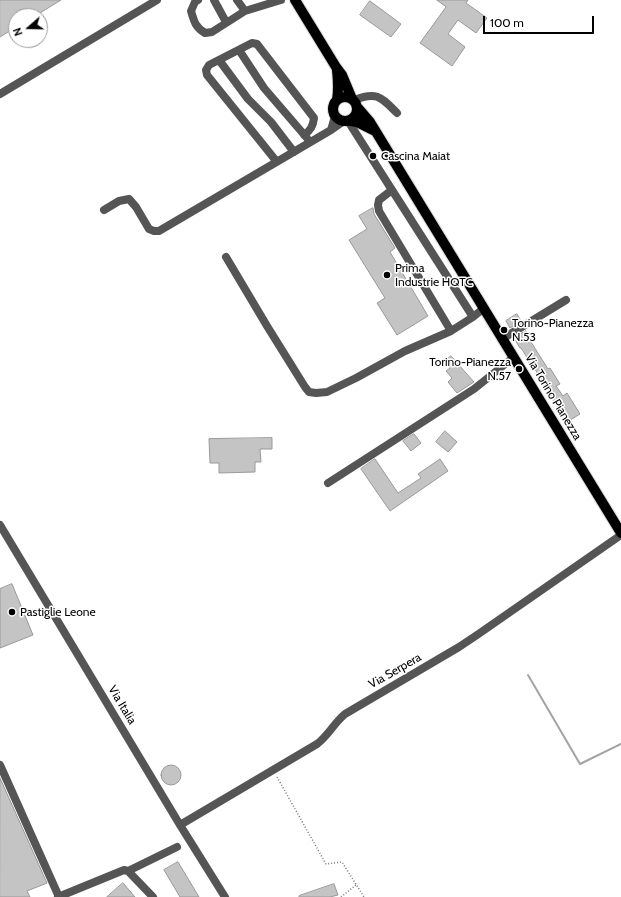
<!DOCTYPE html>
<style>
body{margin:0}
#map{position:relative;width:621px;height:897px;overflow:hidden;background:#fff;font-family:Cabin,sans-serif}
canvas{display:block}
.north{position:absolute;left:8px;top:8px;width:40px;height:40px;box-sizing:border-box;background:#fff;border:1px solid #999;border-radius:50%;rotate:250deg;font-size:11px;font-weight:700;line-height:16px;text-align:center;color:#000}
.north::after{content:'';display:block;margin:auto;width:14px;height:18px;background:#000;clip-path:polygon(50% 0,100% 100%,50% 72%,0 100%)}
.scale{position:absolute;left:483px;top:16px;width:111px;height:18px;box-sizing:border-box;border:2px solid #000;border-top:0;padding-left:5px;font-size:12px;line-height:14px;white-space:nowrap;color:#000;-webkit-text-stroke:3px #fff;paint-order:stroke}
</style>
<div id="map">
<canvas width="621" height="897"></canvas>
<div class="north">N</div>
<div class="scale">100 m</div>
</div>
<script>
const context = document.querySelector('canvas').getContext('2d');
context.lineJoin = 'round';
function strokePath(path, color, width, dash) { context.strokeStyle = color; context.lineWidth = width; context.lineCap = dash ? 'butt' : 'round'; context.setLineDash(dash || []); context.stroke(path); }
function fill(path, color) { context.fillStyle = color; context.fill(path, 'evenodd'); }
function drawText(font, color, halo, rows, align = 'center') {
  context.font = font + ' Cabin,sans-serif'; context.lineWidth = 3; context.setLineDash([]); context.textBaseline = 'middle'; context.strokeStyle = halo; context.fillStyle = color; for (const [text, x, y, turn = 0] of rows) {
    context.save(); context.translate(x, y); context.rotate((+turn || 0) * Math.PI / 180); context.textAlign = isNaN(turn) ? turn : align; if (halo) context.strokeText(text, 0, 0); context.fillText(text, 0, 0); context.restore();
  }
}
const stream = new Path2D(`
 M528 675 580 764 621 744`);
const building = new Path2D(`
 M0 0H61L35 16H16V27L0 37Z
 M437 0H468L466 3 487 18 476 33 458 20 448 34 465 47 452 66 420 43 446 7Z
 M370 1 401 24 391 37 360 15Z
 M373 208 374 214 395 248 390 252 428 316 397 335 377 303 385 298 349 240 367 229 359 216Z
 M517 314 521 321 510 328 506 321Z
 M526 331 532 341 531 342 548 369 550 368 560 384 556 386 563 396 567 393 580 414 567 422 551 397H552L533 366 532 367 527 360 528 359 521 348H520L514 338Z
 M451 356 474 382 457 393 448 382 452 378 446 371 450 368 445 361Z
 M445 431 457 442 448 452 436 442Z
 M414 434 421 443 411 451 403 441Z
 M272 438V449H260L261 462H255V472L219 473V463H210L209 439Z
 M375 459 398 493 421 478 418 474 440 459 448 471 390 511 361 469Z
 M12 584 33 635 0 648V589Z
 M161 775a10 10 0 1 1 20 0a10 10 0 1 1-20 0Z
 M0 778 47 883 27 891 30 897H0Z
 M178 862 199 897H180L164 870Z
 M123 883 135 897H107Z
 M334 884 338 895 330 897H299V896Z`);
const path = new Path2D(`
 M277 777 326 864 342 862 364 897
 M341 897 356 885`);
const minor = new Path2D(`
 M198 0 195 2 191 11C194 21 195 27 205 33L212 32 245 11 281 0
 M214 0 226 22
 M237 0 245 11
 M239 50 264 88 307 138
 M219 60 248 99 271 122 294 152
 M0 94 157 0
 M354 100C377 91 381 97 397 113
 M348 121 473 317 484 308
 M331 130 335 116
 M277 162 207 75 206 70 209 65 252 43 257 44 314 118C313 126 311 130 304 135
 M392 190 379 200 378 205 379 211 451 331
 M104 210 119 201 129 199 136 207 149 229 154 231H159L331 130 344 121
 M226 257 267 326 305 387 309 392 316 393 327 392 356 378 405 351 451 331 473 317
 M502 339 566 300
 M328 483 474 389 514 357
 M0 525 180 825 225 897
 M0 765 59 897
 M180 825 317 744C328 736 334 723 345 714L459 647 477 635 621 535
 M128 871 177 847
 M58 897 124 870 128 871 153 897`);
const major = new Path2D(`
 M295 0 336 67 342 75 352 99
 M337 70C338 82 339 88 337 100
 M333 109a12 12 0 1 1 24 0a12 12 0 1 1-24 0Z
 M358 108 370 122 621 533
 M350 121 357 122 375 131`);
const markers = [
 [373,156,4,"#000"],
 [387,275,4,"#000"],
 [504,330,4,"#000"],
 [519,369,4,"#000"],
 [12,612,4,"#000"]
];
const poiNames = [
 ["Cascina Maiat",381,156],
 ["Prima",395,268],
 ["Industrie HQTC",395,282],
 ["Torino-Pianezza",512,323],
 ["N.53",512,337],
 ["Torino-Pianezza",511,362,"right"],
 ["N.57",511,376,"right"],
 ["Pastiglie Leone",20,612]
];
const streetNames = [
 ["Via Torino Pianezza",553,397,59],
 ["Via Serpera",395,671,-30],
 ["Via Italia",122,705,59]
];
strokePath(stream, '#a3a3a3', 2);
fill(building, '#c4c4c4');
strokePath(building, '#999', 1);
strokePath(major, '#dbdbdb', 12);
strokePath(path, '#777', 1.5, [1, 2]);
strokePath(minor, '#555', 8);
strokePath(major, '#000', 10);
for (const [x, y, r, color] of markers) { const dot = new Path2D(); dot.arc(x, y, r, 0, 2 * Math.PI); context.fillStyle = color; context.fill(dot); strokePath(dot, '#fff', 1.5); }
drawText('12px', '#000', '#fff', poiNames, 'left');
drawText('12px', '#000', '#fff', streetNames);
</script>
